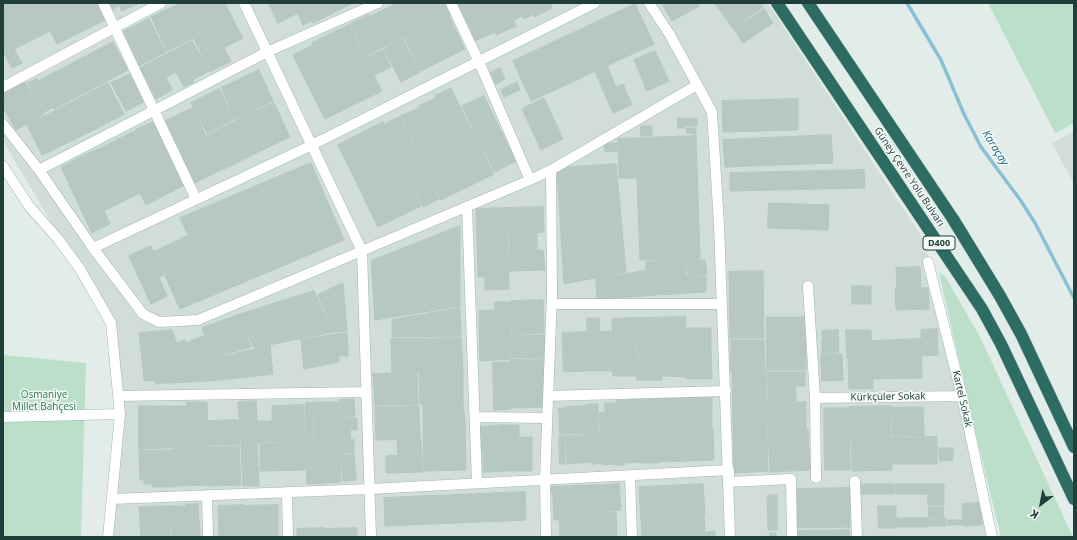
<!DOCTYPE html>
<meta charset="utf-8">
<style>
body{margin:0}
#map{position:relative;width:1077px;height:540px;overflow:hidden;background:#e2ede9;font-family:"Open Sans",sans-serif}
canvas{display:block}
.frame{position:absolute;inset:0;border:4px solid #213f3a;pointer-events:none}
.north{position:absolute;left:1021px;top:484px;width:40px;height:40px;-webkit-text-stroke:3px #f3f9f7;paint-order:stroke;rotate:212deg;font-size:11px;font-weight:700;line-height:16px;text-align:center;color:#213f3a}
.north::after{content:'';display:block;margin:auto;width:14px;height:18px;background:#213f3a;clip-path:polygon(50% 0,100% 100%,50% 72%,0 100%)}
</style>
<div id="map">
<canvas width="1077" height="540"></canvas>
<div class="frame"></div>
<div class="north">K</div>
</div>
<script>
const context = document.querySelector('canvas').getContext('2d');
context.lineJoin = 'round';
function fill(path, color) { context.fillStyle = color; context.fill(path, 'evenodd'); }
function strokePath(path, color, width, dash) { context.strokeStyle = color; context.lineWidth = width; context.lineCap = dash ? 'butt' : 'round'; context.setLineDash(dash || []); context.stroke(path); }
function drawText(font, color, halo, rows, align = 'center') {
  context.font = font + ' "Open Sans",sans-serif'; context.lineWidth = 3; context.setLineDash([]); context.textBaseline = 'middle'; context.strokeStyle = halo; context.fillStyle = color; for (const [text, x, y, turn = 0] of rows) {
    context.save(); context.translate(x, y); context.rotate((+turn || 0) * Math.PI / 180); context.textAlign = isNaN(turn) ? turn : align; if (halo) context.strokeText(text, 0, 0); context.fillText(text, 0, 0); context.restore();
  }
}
const built = new Path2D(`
 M3 3H768L925 242 991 537H112L120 414 111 323 3 141Z
 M1074 131V184L1052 143Z`);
const green = new Path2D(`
 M988 3H1074V123L1055 133Z
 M939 273 945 276 980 337 1073 537H1001L974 426Z
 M3 355 86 363 81 537H3Z`);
const stream = new Path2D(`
 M907 3 941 60 964 114 981 147 1021 201 1035 223 1074 298`);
const building = new Path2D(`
 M3 3H54L3 29Z
 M55 3H97L105 20 57 44 40 11Z
 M108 3H117L119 6 111 10Z
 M119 3H139L122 11Z
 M181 3H225L233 19 167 51 151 17Z
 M269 3H353L313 23 312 21 303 25 298 13 278 23Z
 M398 3H419L430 24 386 46 371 16Z
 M420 3H446L451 15 431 24Z
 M456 3H477L461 11Z
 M481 3H550L552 8 534 17 533 14 524 19 522 16 514 20 516 26 496 35 495 32 475 41 461 12Z
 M662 3H698L699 6 672 21Z
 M715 3H760L763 7 733 28Z
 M635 4 654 44 531 101 513 61Z
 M764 9 773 23 743 43 734 29Z
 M40 11 50 31 14 49 22 63 12 68 3 51V30Z
 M369 15 385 46 366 56 350 24Z
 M449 16 465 49 421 71 404 37Z
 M149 19 166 52 138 66 121 33Z
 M233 20 243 38 225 47 216 29Z
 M349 25 365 57 308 85 293 55 313 45 312 43Z
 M214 28 231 61 210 72 194 39Z
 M403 39 420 72 401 82 384 49Z
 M192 41 209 71 192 80 194 82 184 87 176 72 166 77 172 90 156 99 140 68Z
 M113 42 128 70 54 109 39 81Z
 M383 50 391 67 374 75 382 91 325 119 308 85Z
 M655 51 669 81 647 91 634 60Z
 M607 66 616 87 623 84 632 105 613 113 595 72Z
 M500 68 505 79 496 84 490 73Z
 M259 70 273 101 235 119 221 88Z
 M130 74 144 102 126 111 111 83Z
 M37 79 52 108 43 113 28 83Z
 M25 82 44 114 16 130 3 107V94Z
 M517 82 520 90 504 97 501 90Z
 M108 83 124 114 99 127 82 97Z
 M451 88 471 129 456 137 435 96Z
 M219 89 234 119 207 133 191 103Z
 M484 96 495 119 473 129 462 106Z
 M82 97 98 128 42 155 27 125Z
 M436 98 455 137 438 145 419 106Z
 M544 98 563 139 541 150 522 109Z
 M798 99V130L723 132 722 101Z
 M274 103 290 137 252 155 236 120Z
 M193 108 206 136 179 149 165 121Z
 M420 108 437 146 419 154 401 116Z
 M400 117 439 199 423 207 385 124Z
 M678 118 697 119V126H684L685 128H678Z
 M495 119 507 143 485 153 474 130Z
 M235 121 252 155 224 169 207 135Z
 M153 122 169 153 152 162 136 130Z
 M383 122 421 206 378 227 338 145Z
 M641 126H652V136H641Z
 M687 128H696V134L687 133Z
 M472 129 494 174 441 200 419 155Z
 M136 131 151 162 131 171 116 140Z
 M831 135 833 163 725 167 723 140Z
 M206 136 223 169 195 183 179 150Z
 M696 136 700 259 640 260 637 178H619L618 139Z
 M116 141 131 173 104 186 88 154Z
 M617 143V151L605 152 604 144Z
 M507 144 516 161 495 172 486 154Z
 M87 154 103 186 86 194 71 162Z
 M170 154 185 185 146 205 140 193 104 211 110 224 102 228 86 195Z
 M71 163 101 228 92 233 61 167Z
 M311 163 344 240 197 302 182 268 200 260 180 218Z
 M616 164 626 272 564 284 557 168Z
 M864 170 865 188 730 191V173Z
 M769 203 829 205 828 230 768 228Z
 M543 207 544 232 537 233V250H510L507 208Z
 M507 208 509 289 485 290V277H478L476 209Z
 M460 226V306L375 320 371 261Z
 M187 236 199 259 166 275 154 252Z
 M151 246 164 275 142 285 129 256Z
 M510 250H543L545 270 509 271Z
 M685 260 686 293 663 295 662 261Z
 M686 260H705L707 274 688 276Z
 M661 261 662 294 647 296 646 262Z
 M920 267 921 288 897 289 896 268Z
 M181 269 196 302 180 309 165 276Z
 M645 271 646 296 597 299 596 279Z
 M763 271 764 338H730L729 272Z
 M687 276H706V292L687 293Z
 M159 278 167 296 151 304 142 285Z
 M343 283 347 331 334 332 318 295Z
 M852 286H871V304H852Z
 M928 288 929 309 896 310 895 289Z
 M314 291 333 332 254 348 238 315Z
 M543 300 544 333 512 334 511 301Z
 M495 302H511L510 359 480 361 479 311 495 310Z
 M460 308 461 336 392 337V320Z
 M238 315 251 347 212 358 202 328Z
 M686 317 685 348 637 350 636 318Z
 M767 317H806V370H767Z
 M587 318H599L600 332 611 331 612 350H588Z
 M635 318 636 350H613L612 319Z
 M687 328H711V347H686Z
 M937 329 938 355 922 356 921 330Z
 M172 330 184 363 143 368 139 333Z
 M838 330 839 352 822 353V331Z
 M846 330H871L872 358H847Z
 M586 332 587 351 563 352 562 333Z
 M339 333H347L348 356H340Z
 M338 334 339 362 304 369 301 340Z
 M511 335H545L546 357 512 358Z
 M203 336 211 358 195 361 187 343Z
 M461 338 463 369 392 373 391 339Z
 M921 339 922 378 873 379 872 341Z
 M185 340 194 361 185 362 178 343Z
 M731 340H764L765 370 731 371Z
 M270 346 273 374 240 378 237 353Z
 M711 347 712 379H687L686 348Z
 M685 348 686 377 663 376 664 350Z
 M639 350H663L662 380H637Z
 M587 351H612V371H588Z
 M613 351H637V376H613Z
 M563 352H587V371L564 372Z
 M236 354 239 378 208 381 205 360Z
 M821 354H842L843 380 822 381Z
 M872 358 873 389H849L848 359Z
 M544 359 545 380 511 381 510 360Z
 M204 360 207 381 173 383 171 365Z
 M493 362H509L511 409 494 410Z
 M170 365 173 383H164L161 366Z
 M161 366 164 383 156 384 154 368Z
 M153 367 155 380 144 381 143 369Z
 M463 369V403L420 404 419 372Z
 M765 370 768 471 734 473 732 372Z
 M767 372H805V386H795L796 401 768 402Z
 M417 373 418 404 375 405 373 374Z
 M544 381 545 407 512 408 511 382Z
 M712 397V429L664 431 663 399Z
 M662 398 664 430 617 431 616 401Z
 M354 399 355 416 340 417 339 400Z
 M256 401 257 421H265V442L241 443 238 402Z
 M187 402H207L208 446 188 447Z
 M306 402 313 403V441L305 442Z
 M314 402H338L339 441H315Z
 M806 402V428L768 429 767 403Z
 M463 403 465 421 423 422V404Z
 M605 403H615L617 431 600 432 599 413 605 412Z
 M588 404H598V433L589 434Z
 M304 405V442H266V421H272V406Z
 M139 406H187V447L139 449Z
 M419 406 420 439 376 440 375 407Z
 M587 406 588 433 566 434 565 407Z
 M890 406V436L850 437 849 407Z
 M891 407H923L924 436H892Z
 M559 408H564L565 434H560Z
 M824 408H849L850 470H825Z
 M340 418H357V430H340Z
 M238 420 240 444 209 445 208 421Z
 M465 421 466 470 424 471 423 422Z
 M504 425V453H482L480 427Z
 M505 425H519V437H532V471H505Z
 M808 429 810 470 770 472 768 430Z
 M340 430H350L351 439H340Z
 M713 430 714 460 659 462 658 431Z
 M638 431 639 462 624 463 625 432Z
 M657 431 658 463H640L639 432Z
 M613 432 614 464 601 465 599 433Z
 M614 432H624V465H615Z
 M598 434 600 463 592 464 590 435Z
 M589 435 591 462 567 464 566 436Z
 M559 436H565V464H560Z
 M891 437 892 470 852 471 851 438Z
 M937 437V464H892V438Z
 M354 440V452L341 453 340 441Z
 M421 440 422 454 398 455 397 441Z
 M340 441 341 482 307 484 305 442Z
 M257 443 259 486H243L241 444Z
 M304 443 305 470 260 471V444Z
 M239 446 241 485 209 486 207 447Z
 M206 447 208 485 176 486 174 449Z
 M939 448H953V460L940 461Z
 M174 450 175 487H152V484H144V480H140L139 451Z
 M504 453 505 471 483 472V454Z
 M354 454 355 467 342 468 341 455Z
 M422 455 423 472 386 473V456Z
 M355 468 356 480 343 481 342 469Z
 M619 484 621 510 607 511V518L585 519 584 499 604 498 603 485Z
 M703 484 705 515 678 516 679 537H642L639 487Z
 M862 484H894V494H862Z
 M896 484H927V494H896Z
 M928 484H944V505H928Z
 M602 485 603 497 553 499 551 487Z
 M850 488V527L796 528V489Z
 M525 492 526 520 385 526 384 498Z
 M777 495V530H768L767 496Z
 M583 498 584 519 554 520 553 500Z
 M981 503 982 525 963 526 962 504Z
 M198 504 199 518 186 519V505Z
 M243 505 244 537H219L218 506Z
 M278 505V527H244V506Z
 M172 506H177L178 519H173Z
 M172 506V518L140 519 139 507Z
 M186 506V519H178L177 507Z
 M878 506H896V528H879Z
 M929 507H943L944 518H929Z
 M608 512H616L617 537H586V520L608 519Z
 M679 516H704L705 532 715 531V537H680Z
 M897 518H928V527H897Z
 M170 519V537H141L140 520Z
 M199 519 200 535 172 536 171 520Z
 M585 519 586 537H560L559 520Z
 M946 519V526H929V520Z
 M948 520H962V525H948Z
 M245 528H278V537H245Z
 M325 528V537H297V529Z
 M357 528V537H326V529Z
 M849 530 850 537H795V531Z
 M770 533H776V537H770Z
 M200 536V537H171Z`);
const street = new Path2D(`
 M103 3 196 199
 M244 3 362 251 371 537
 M451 3 479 62 530 180
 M649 3 670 35 712 112 719 224 730 537
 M3 87 161 3
 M3 124 39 170 93 248 143 314 159 322 198 320 530 180 551 170 697 85
 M3 166 29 206 58 239 80 269 111 323 120 414 108 537
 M39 170 267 52 378 3
 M467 207 477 483
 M93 248 312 145 595 3
 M928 262 962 396 992 537
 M808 286 815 398 816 478
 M552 304H722
 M118 396 367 392
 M548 396 726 391
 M815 398 962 396
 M3 417 120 414
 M475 417 547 418
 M630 476 632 537
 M855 481 857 537
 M287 492 288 537
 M207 495 208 537
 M112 499 370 489 729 470V482L791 479 792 537
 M546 537 545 479 552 293 551 170`);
const highway = new Path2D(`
 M777 3 982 309 1001 344 1074 499
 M808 3 953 219 1000 296 1021 334 1074 447`);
const shields = [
 [939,243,32]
];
const shieldNames = [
 ["D400",939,243]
];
const streetNames = [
 ["Güney Çevre Yolu Bulvarı",909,177,56],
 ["Kürkçüler Sokak",888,397,-1],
 ["Kartel Sokak",962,399,77]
];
const parkNames = [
 ["Osmaniye",44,395],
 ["Millet Bahçesi",44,407]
];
const waterNames = [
 ["Karaçay",995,148,58]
];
fill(built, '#d0ddd8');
fill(green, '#bbdfc8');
strokePath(stream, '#89c1d4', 3.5);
fill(building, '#b7c8c3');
strokePath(building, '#b4c7c1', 1);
strokePath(street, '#a4b5b1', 11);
strokePath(highway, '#c1c9c8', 13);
strokePath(street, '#fff', 10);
strokePath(highway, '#2c6c65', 12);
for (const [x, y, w] of shields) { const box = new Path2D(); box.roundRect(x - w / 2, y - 7, w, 14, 3); context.fillStyle = '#f3f9f7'; context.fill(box); strokePath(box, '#213f3a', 1); }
drawText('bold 9px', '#213f3a', null, shieldNames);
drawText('10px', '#213f3a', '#f3f9f7', streetNames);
drawText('10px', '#2a7750', '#f3f9f7', parkNames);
drawText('italic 11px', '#19627d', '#f3f9f7', waterNames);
</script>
